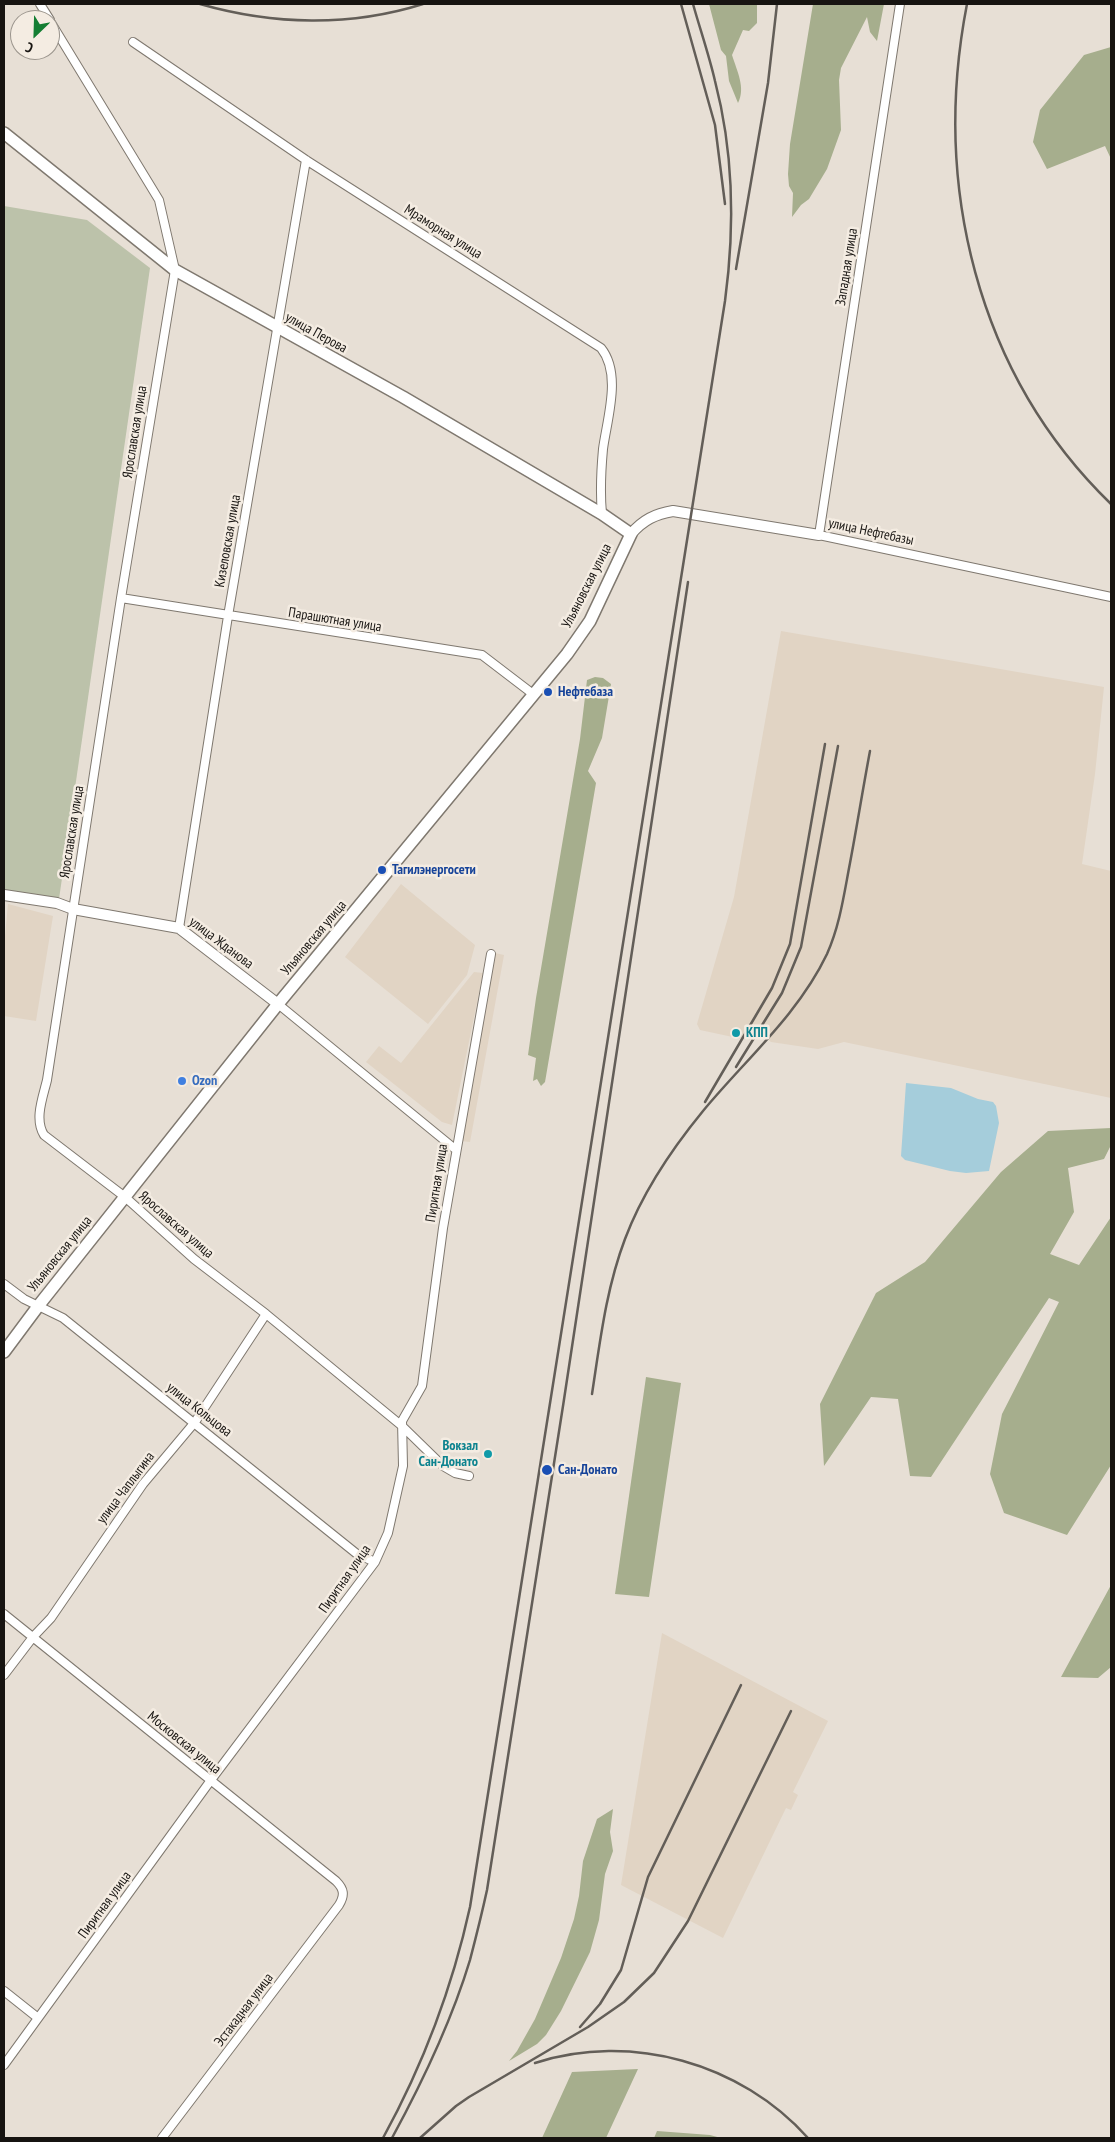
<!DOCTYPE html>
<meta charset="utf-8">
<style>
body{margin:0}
#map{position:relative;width:1115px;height:2142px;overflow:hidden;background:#e7dfd5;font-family:"PT Sans Narrow",sans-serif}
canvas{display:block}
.frame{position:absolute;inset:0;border:5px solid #171411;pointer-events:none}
.north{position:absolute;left:10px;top:10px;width:50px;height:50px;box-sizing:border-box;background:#f4ece2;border:1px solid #9c968e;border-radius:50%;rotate:204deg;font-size:14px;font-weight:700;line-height:20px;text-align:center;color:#171411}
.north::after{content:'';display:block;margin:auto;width:18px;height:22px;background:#147e33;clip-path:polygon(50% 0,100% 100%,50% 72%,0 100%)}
</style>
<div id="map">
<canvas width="1115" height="2142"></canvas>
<div class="frame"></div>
<div class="north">С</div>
</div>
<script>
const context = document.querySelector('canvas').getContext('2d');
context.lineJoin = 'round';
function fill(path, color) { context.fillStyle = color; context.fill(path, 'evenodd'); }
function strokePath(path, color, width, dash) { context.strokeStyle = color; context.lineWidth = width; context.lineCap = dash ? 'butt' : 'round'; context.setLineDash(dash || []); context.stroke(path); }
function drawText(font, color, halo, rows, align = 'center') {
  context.font = font + ' "PT Sans Narrow",sans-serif'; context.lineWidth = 5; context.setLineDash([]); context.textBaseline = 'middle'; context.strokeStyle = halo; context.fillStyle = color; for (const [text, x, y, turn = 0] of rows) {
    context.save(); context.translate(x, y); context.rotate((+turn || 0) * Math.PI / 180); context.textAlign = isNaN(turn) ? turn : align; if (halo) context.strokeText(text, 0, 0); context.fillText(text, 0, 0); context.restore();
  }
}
const built = new Path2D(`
 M781 631 1104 687 1095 774 1082 864 1111 871V1098L844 1042 818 1049 771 1042 764 1036 753 1040 742 1039 700 1030 697 1024 734 897Z
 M401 884 475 945 467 975 428 1024 345 957Z
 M8 904 53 916 36 1021 4 1016V947Z
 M495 953 504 955 470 1142 461 1141Z
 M474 972 483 973 452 1125 442 1122 366 1062 379 1046 401 1063Z
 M662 1633 828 1721 793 1792 798 1795 791 1810 786 1808 723 1938 621 1885Z`);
const green = new Path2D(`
 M4 206 87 220 150 268 59 899 4 890Z`);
const forest = new Path2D(`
 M709 4H757V23L749 31 743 30 732 55C737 71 746 88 738 103L729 81 726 56 721 50Z
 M813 4H884L877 41 870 32 867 17 841 68 839 80 841 130 827 169 809 199 801 205 792 217 793 193 789 186 788 174 790 144Z
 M1111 47V159L1105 146 1047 169 1033 142 1040 110 1084 55Z
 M595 677 603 678 611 684 602 738 588 771 596 783 545 1082 541 1086 537 1079 533 1081 536 1058 528 1055 536 998 580 739 587 680Z
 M1111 1128V1145L1104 1159 1068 1168 1074 1212 1050 1254 1079 1265 1111 1217V1465L1067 1535 1004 1513 990 1474 1002 1414 1059 1302 1049 1298 931 1477 910 1476 898 1399 871 1397 824 1466 820 1404 876 1293 925 1262 1001 1172 1048 1131Z
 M646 1377 681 1383 649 1597 615 1594Z
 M1111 1585V1667L1098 1678 1061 1677Z
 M613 1809 610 1832 613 1851 605 1874 599 1920 590 1952 561 2011 546 2035 537 2044 509 2061 517 2051 535 2019 561 1958 574 1919 579 1896 583 1861 597 1819Z
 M638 2069 606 2138H542L572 2072Z
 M657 2131 710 2135 721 2138H654Z`);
const water = new Path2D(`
 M906 1083 951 1088 978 1099 993 1102 996 1106 999 1123 989 1171 966 1173 950 1171 905 1160 901 1156Z`);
const minor = new Path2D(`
 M40 4 50 20
 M900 4 819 535 1111 597
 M50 21 159 200 175 270 121 598 47 1080C43 1097 34 1119 44 1135L125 1197 194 1259 266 1314 402 1426 443 1466 455 1473 469 1476
 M133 42 306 160 601 348C622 374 607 419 603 449 601 471 600 493 602 514
 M121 598 482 655 533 694
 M179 928 228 616 306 160
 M278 1004 455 1149
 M4 1284 24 1299 63 1318 357 1554 375 1562
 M4 1614 336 1881C344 1889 345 1895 339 1905L162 2138
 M4 1675 33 1637 51 1618 143 1484 195 1422 266 1314
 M4 1991 38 2018
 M4 2065 211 1780 375 1562 388 1533 403 1466 402 1421 422 1386 443 1228 491 954`);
const tertiary = new Path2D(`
 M631 534C643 520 655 514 673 511L819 535
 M4 895 57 903 73 909 179 928 278 1004`);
const secondary = new Path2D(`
 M4 133 175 270 403 397 602 514 631 534 590 621 567 654 278 1004 39 1305 4 1352`);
const rail = new Path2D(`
 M200 4C273 25 350 27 423 4
 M681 4 715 125 725 204
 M967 4C932 184 976 373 1111 504
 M736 269 768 83 777 4
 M736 1067 782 993 801 947 838 746
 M705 1102 772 988 790 944 825 744
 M592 1394C600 1342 606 1289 625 1239 643 1191 671 1150 703 1111 745 1060 798 1015 827 954 840 925 844 894 850 863 857 826 863 788 870 751
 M580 2027 600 2004 621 1970 648 1877 741 1685
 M535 2063C631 2032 741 2063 808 2138
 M383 2138C423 2065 452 1989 470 1907L725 301C735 227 734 154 715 81 709 55 700 29 693 4
 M392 2138C423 2081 451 2023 470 1960 476 1937 482 1913 487 1890L563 1406 688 582
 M420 2138 456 2106 469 2097 588 2027 624 2002 654 1973 688 1921 791 1711`);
const markers = [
 [548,692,5,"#1a4fb4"],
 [382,870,5,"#1a4fb4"],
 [736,1033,5,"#0f9aa8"],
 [182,1081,5,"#3f7fe0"],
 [488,1454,5,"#0f9aa8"],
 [547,1470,6,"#1a4fb4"]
];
const streetNames = [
 ["Мраморная улица",443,232,32],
 ["Западная улица",847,267,-81],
 ["улица Перова",316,333,29],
 ["Ярославская улица",135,432,-81],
 ["улица Нефтебазы",871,532,12],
 ["Кизеловская улица",228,541,-80],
 ["Ульяновская улица",587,586,-63],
 ["Парашютная улица",335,620,9],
 ["Ярославская улица",72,832,-81],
 ["Ульяновская улица",314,938,-50],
 ["улица Жданова",221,943,37],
 ["Пиритная улица",437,1183,-81],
 ["Ярославская улица",176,1225,41],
 ["Ульяновская улица",60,1254,-51],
 ["улица Кольцова",199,1410,38],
 ["улица Чаплыгина",126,1488,-53],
 ["Пиритная улица",345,1579,-55],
 ["Московская улица",184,1743,39],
 ["Пиритная улица",105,1905,-54],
 ["Эстакадная улица",244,2010,-53]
];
const transitNames = [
 ["Нефтебаза",558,692],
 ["Тагилэнергосети",392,870],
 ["Сан-Донато",558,1470]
];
const cultureNames = [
 ["КПП",746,1033],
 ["Вокзал",478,1446,"right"],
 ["Сан-Донато",478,1462,"right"]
];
const shopNames = [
 ["Ozon",192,1081]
];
fill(built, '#e1d4c4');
fill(green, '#bcc2aa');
fill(forest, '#a6ae8d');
fill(water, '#a5cddb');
strokePath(minor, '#7f786f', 10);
strokePath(tertiary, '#7f786f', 12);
strokePath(secondary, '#7f786f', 14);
strokePath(minor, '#fff', 8);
strokePath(tertiary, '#fff', 10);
strokePath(secondary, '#fff', 11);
strokePath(rail, '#635e58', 2.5);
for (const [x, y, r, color] of markers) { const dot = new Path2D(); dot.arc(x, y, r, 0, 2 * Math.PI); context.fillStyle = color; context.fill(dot); strokePath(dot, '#f4ece2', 2); }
drawText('14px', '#171411', '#f4ece2', streetNames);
drawText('bold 14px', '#164399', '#f4ece2', transitNames, 'left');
drawText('bold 14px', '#0d838f', '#f4ece2', cultureNames, 'left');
drawText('bold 14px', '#366cbe', '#f4ece2', shopNames, 'left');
</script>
